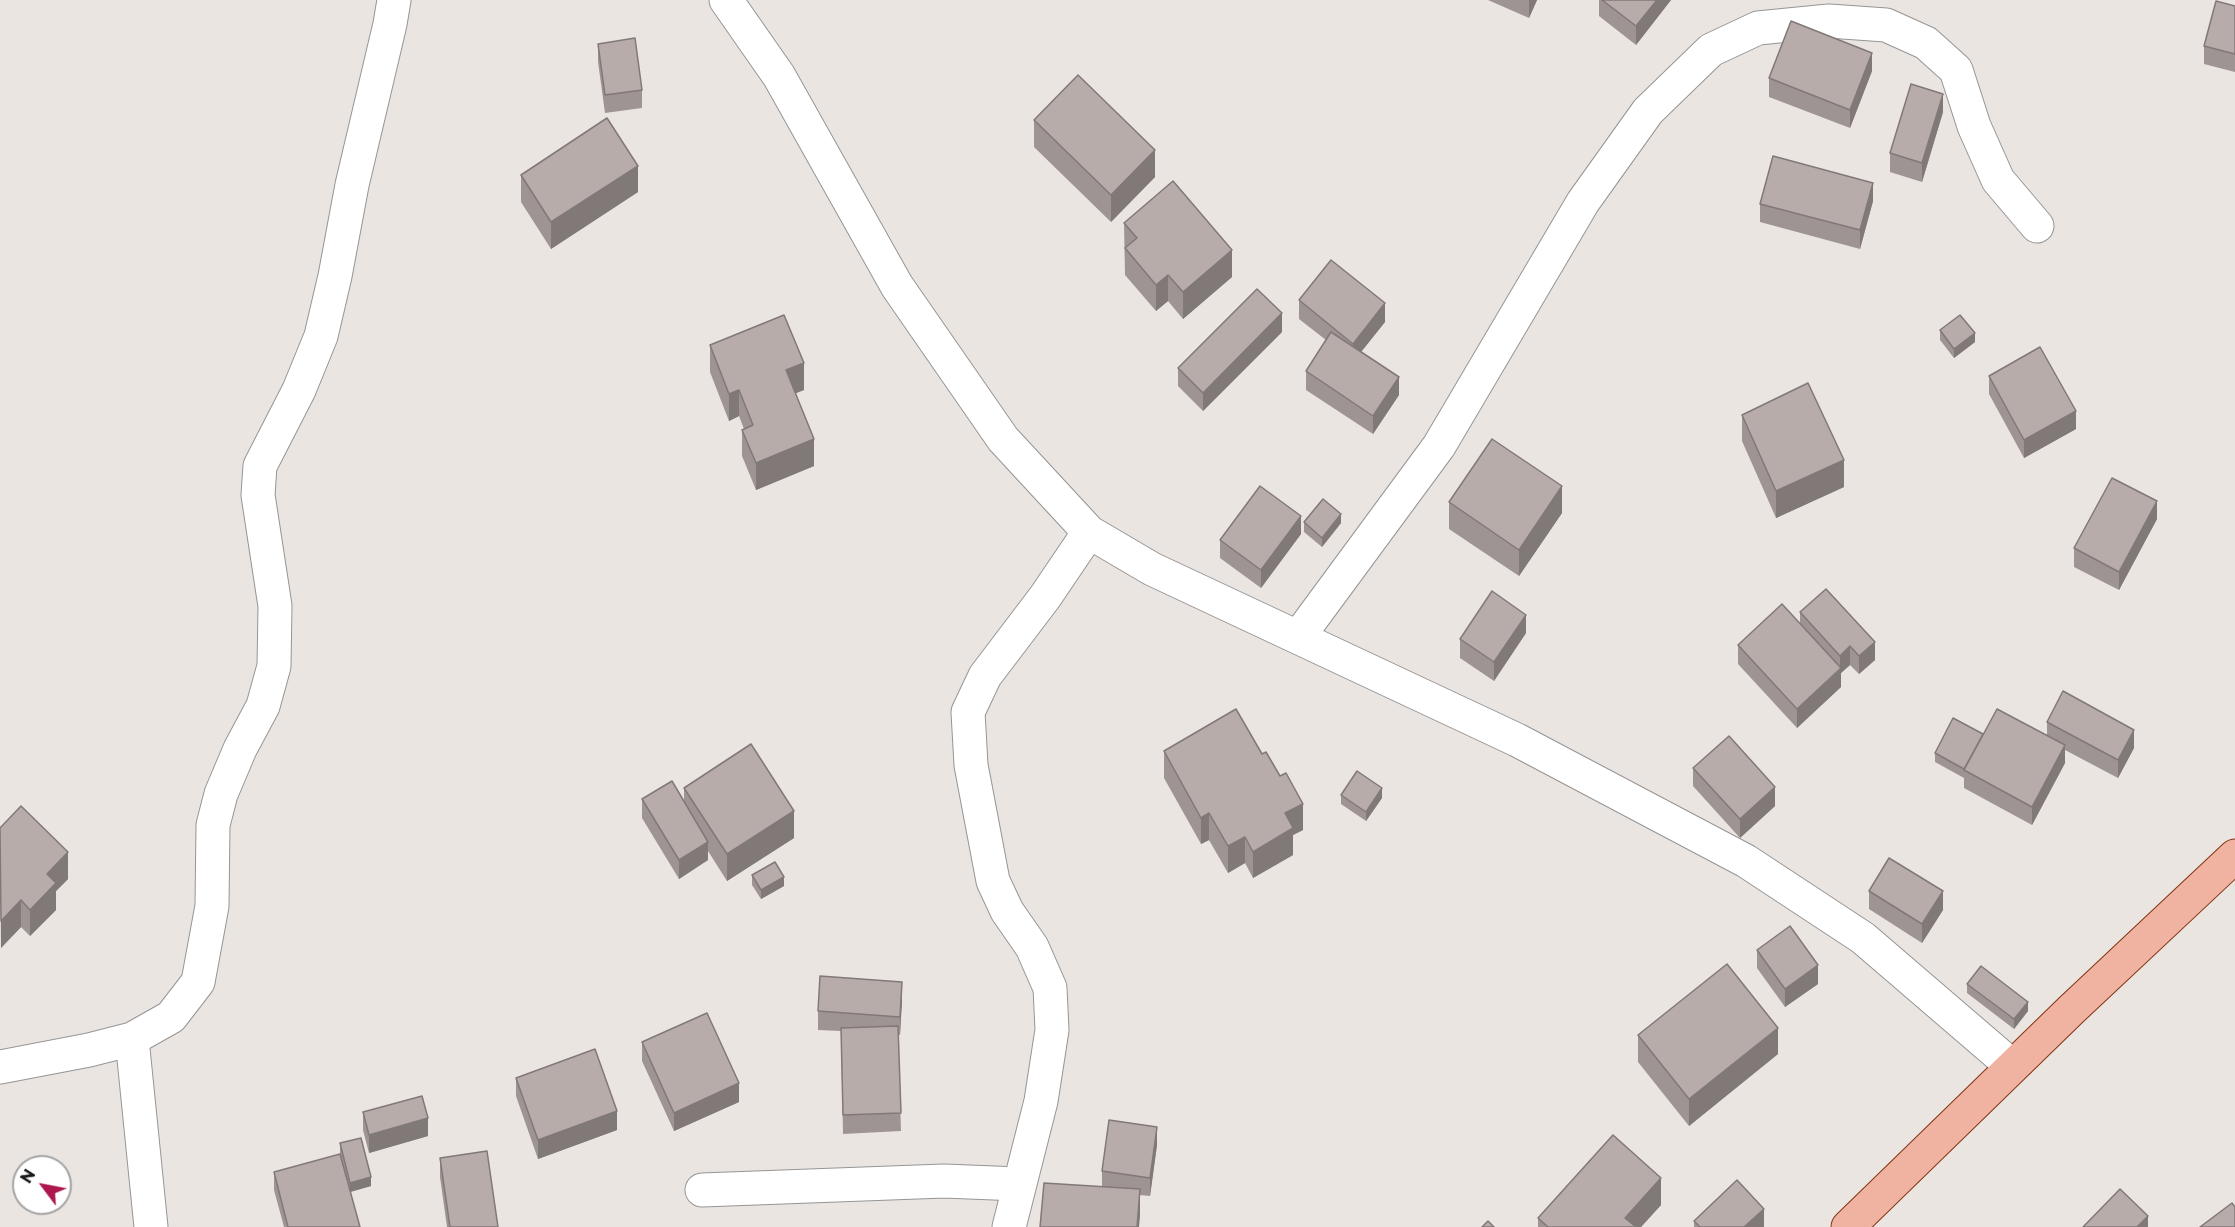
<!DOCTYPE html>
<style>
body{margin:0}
#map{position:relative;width:2235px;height:1227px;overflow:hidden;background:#ebe5e2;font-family:Montserrat,sans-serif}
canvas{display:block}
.north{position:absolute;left:12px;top:1155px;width:60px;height:60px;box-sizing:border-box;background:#fff;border:2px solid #a4a4a4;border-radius:50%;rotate:302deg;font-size:16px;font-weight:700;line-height:24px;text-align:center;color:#1b1b1b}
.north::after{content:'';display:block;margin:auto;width:21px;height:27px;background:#ae174d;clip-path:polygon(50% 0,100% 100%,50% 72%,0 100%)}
</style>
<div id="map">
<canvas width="2235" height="1227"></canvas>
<div class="north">N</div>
</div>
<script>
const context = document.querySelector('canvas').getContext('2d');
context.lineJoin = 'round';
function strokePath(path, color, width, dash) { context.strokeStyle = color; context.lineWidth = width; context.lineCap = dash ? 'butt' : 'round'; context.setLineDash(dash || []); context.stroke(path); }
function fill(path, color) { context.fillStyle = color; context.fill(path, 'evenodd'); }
const minor = new Path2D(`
 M726 0 779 76 897 286 1003 439 1089 532 1152 569 1517 740 1746 861 1863 938 2012 1066
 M1299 636 1439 446 1583 202 1648 111 1711 50 1758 28 1829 21 1886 25 1926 43 1956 70 1974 126 1998 180 2037 226
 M132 1039 151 1227
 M0 1067 89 1050 132 1039 171 1017 198 982 212 906 213 825 221 794 240 749 263 706 274 666 275 606 258 495 260 466 299 390 321 336 335 276 352 185 390 24 394 0
 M702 1190 944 1181 1019 1184
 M1009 1227 1041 1101 1052 1030 1050 988 1032 947 1007 911 993 881 971 765 968 712 985 676 1045 597 1089 532`);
const major = new Path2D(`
 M1848 1227 2071 1010 2235 856`);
const wall = new Path2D(`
 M1488 0H1537L1529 18Z
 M1599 0H1671L1636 45 1599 16Z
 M2235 6V72L2204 64V46Z
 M598 44 642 90V108L605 113 598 62Z
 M1872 71 1850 128 1769 97V78Z
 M1943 112 1922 182 1890 172V153Z
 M1034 120 1155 177 1111 222 1034 147Z
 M521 175 638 192 551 249 521 202Z
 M1873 201 1860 249 1760 222V204Z
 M1124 223 1232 277 1183 319 1168 301 1156 311 1125 275Z
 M1299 300 1385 322 1361 352 1399 395 1373 434 1306 390V371L1326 340 1299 319Z
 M1940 330 1975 342 1954 358 1940 340Z
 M1282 332 1203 411 1178 386V368Z
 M710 345 804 390 796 393 814 466 756 490 742 456V430L744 429 739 416 729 421 710 372Z
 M1989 376 2076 429 2024 458 1989 394Z
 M1742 415 1844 487 1776 518 1742 441Z
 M1449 502 1562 513 1519 576 1449 529Z
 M2157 519 2119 590 2074 567V548Z
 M1304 522 1341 523 1322 547 1304 532Z
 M1301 534 1261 588 1220 558V540Z
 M1800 612 1875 660 1859 674 1850 665 1841 673V687L1797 728 1738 664V645L1800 624Z
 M1526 633 1494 681 1460 658V639Z
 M2047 722 2134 748 2118 778 2065 750V763L2032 825 1964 788V778L1935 762V753L1983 734 2047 735Z
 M1164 751 1303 830 1293 835V855L1253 878 1245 863 1228 873 1209 840 1201 844 1164 778Z
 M1693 768 1775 806 1740 838 1693 786Z
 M684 788 794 838 727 881 708 851V860L679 879 642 818V799L684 802Z
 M1341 795 1382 798 1366 821 1341 804Z
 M0 828 68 879 56 891V910L30 936 21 927 1 948Z
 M752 875 784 886 761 899 752 885Z
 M1869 891 1943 910 1922 943 1869 909Z
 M1757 950 1818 984 1785 1007 1757 968Z
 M1967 984 2028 1011 2014 1029 1967 993Z
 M902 1000 900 1035H898L901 1131 843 1134 841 1031 818 1030V1011Z
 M1638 1035 1778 1054 1689 1126 1638 1062Z
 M642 1042 739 1102 674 1131 642 1061Z
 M516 1078 617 1130 538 1159 516 1096Z
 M363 1112 428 1136 369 1153 363 1130Z
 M340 1143 371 1186 350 1192 340 1153Z
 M1157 1145 1150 1196 1140 1195V1216L1102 1187V1171Z
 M440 1158 498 1227H447L440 1177Z
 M274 1172 360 1227H284L274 1190Z
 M1661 1205 1641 1227H1538V1218Z
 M1694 1221 1764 1227H1694Z`);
const shadedWall = new Path2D(`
 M1529 0H1537L1529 18Z
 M1657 0H1671L1636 45V26Z
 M1872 53V71L1850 128V110Z
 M1943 94V112L1922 182V163Z
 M1155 150V177L1111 222V195Z
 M638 166V192L551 249V222Z
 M1873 183V201L1860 249V230Z
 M1232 250V277L1183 319V292Z
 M1168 275V301L1156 311V285Z
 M1385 303V322L1353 362V344Z
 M1282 313V332L1203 411V393Z
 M1975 333V342L1954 358V349Z
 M804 363V390L786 397V370Z
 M1399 377V395L1373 434V416Z
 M739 390V416L729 421V394Z
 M2076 411V429L2024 458V440Z
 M814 439V466L756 490V463Z
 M1844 460V487L1776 518V491Z
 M1562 486V513L1519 576V550Z
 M2157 501V519L2119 590V572Z
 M1341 514V523L1322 547V538Z
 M1301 516V534L1261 588V570Z
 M1526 615V633L1494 681V662Z
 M1875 642V660L1859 674V656Z
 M1850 646V665L1841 673V687L1797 728V709L1840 670V656Z
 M2134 730V748L2118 778V760Z
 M2065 745V763L2032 825V807Z
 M1775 787V806L1740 838V819Z
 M1382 788V798L1366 821V812Z
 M1303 804V830L1293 835V855L1253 878V852L1285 813Z
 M794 811V838L727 881V854Z
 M1209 813V840L1201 844V818Z
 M1245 837V863L1228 873V846Z
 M708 842V860L679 879V860Z
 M68 852V879L56 891V910L30 936V910L47 874Z
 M784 877V886L761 899V890Z
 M1943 891V910L1922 943V924Z
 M21 900V927L1 948V921Z
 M1818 965V984L1785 1007V989Z
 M902 982V1000L900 1035V1017Z
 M2028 1002V1011L2014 1029V1019Z
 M1778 1028V1054L1689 1126V1099Z
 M739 1083V1102L674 1131V1113Z
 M617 1111V1130L538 1159V1140Z
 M428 1118V1136L369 1153V1135Z
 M1157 1127V1145L1150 1196V1178Z
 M371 1177V1186L350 1192V1183Z
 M1661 1178V1205L1641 1227H1625V1218Z
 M1140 1189V1216L1139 1227H1137Z
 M1764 1209V1227H1744Z
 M2148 1216V1227H2137Z`);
const building = new Path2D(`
 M1602 0H1657L1636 26Z
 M2216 1 2235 6V54L2204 46Z
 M1791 21 1872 53 1850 110 1769 78Z
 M635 38 642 90 605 95 598 44Z
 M1078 75 1155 150 1111 195 1034 120Z
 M1911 84 1943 94 1922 163 1890 153Z
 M607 118 638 166 551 222 521 175Z
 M1773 156 1873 183 1860 230 1760 204Z
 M1173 181 1232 250 1183 292 1168 275 1156 285 1125 248 1137 238 1124 223Z
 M1331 260 1385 303 1353 344 1299 300Z
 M1257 289 1282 313 1203 393 1178 368Z
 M784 315 804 363 786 370 814 439 756 463 742 430 753 425 739 390 729 394 710 345Z
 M1960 315 1975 333 1954 349 1940 330Z
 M1331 332 1399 377 1373 416 1306 371Z
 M2040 347 2076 411 2024 440 1989 376Z
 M1808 383 1844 460 1776 491 1742 415Z
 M1492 439 1562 486 1519 550 1449 502Z
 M2112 478 2157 501 2119 572 2074 548Z
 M1260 486 1301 516 1261 570 1220 540Z
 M1323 499 1341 514 1322 538 1304 522Z
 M1826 589 1875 642 1859 656 1850 646 1840 656 1800 612Z
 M1492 591 1526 615 1494 662 1460 639Z
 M1782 604 1841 668 1797 709 1738 645Z
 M2063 691 2134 730 2118 760 2047 722Z
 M1236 709 1262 754 1266 752 1280 776 1286 773 1303 804 1285 813 1293 828 1253 852 1245 837 1228 846 1209 813 1201 818 1164 751Z
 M1997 709 2065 745 2032 807 1964 770Z
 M1953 718 1983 734 1964 769 1935 753Z
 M1729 736 1775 787 1740 819 1693 768Z
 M751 744 794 811 727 854 684 788Z
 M1357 771 1382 788 1366 812 1341 795Z
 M672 781 708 842 679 860 642 799Z
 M21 806 68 852 47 874 56 883 30 910 21 900 1 921 0 828Z
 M1889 858 1943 891 1922 924 1869 891Z
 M775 862 784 877 761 890 752 875Z
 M1790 926 1818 965 1785 989 1757 950Z
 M1727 964 1778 1028 1689 1099 1638 1035Z
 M1981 966 2028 1002 2014 1019 1967 984Z
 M820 976 902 982 900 1017 818 1011Z
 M707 1013 739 1083 674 1113 642 1042Z
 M898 1026 901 1113 843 1115 841 1028Z
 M595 1049 617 1111 538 1140 516 1078Z
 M422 1096 428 1118 369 1135 363 1112Z
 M1109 1120 1157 1127 1150 1178 1102 1171Z
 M1613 1135 1661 1178 1625 1218 1636 1227H1548L1538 1218Z
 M361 1138 371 1177 350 1183 340 1143Z
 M487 1151 498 1227H450L440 1158Z
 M340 1154 360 1227H288L274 1172Z
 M1737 1180 1764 1209 1744 1227H1700L1694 1221Z
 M1044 1183 1140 1189 1137 1227H1040Z
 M2120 1189 2148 1216 2137 1227H2083Z
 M2232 1203 2235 1207V1227H2200Z
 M1488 1221 1494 1227H1482Z`);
strokePath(minor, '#959595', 35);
strokePath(major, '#813411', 35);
strokePath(minor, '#fff', 33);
strokePath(major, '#f0b3a2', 33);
fill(wall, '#9e9493');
fill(shadedWall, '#817878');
fill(building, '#b8acab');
strokePath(building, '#817878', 1.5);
</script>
